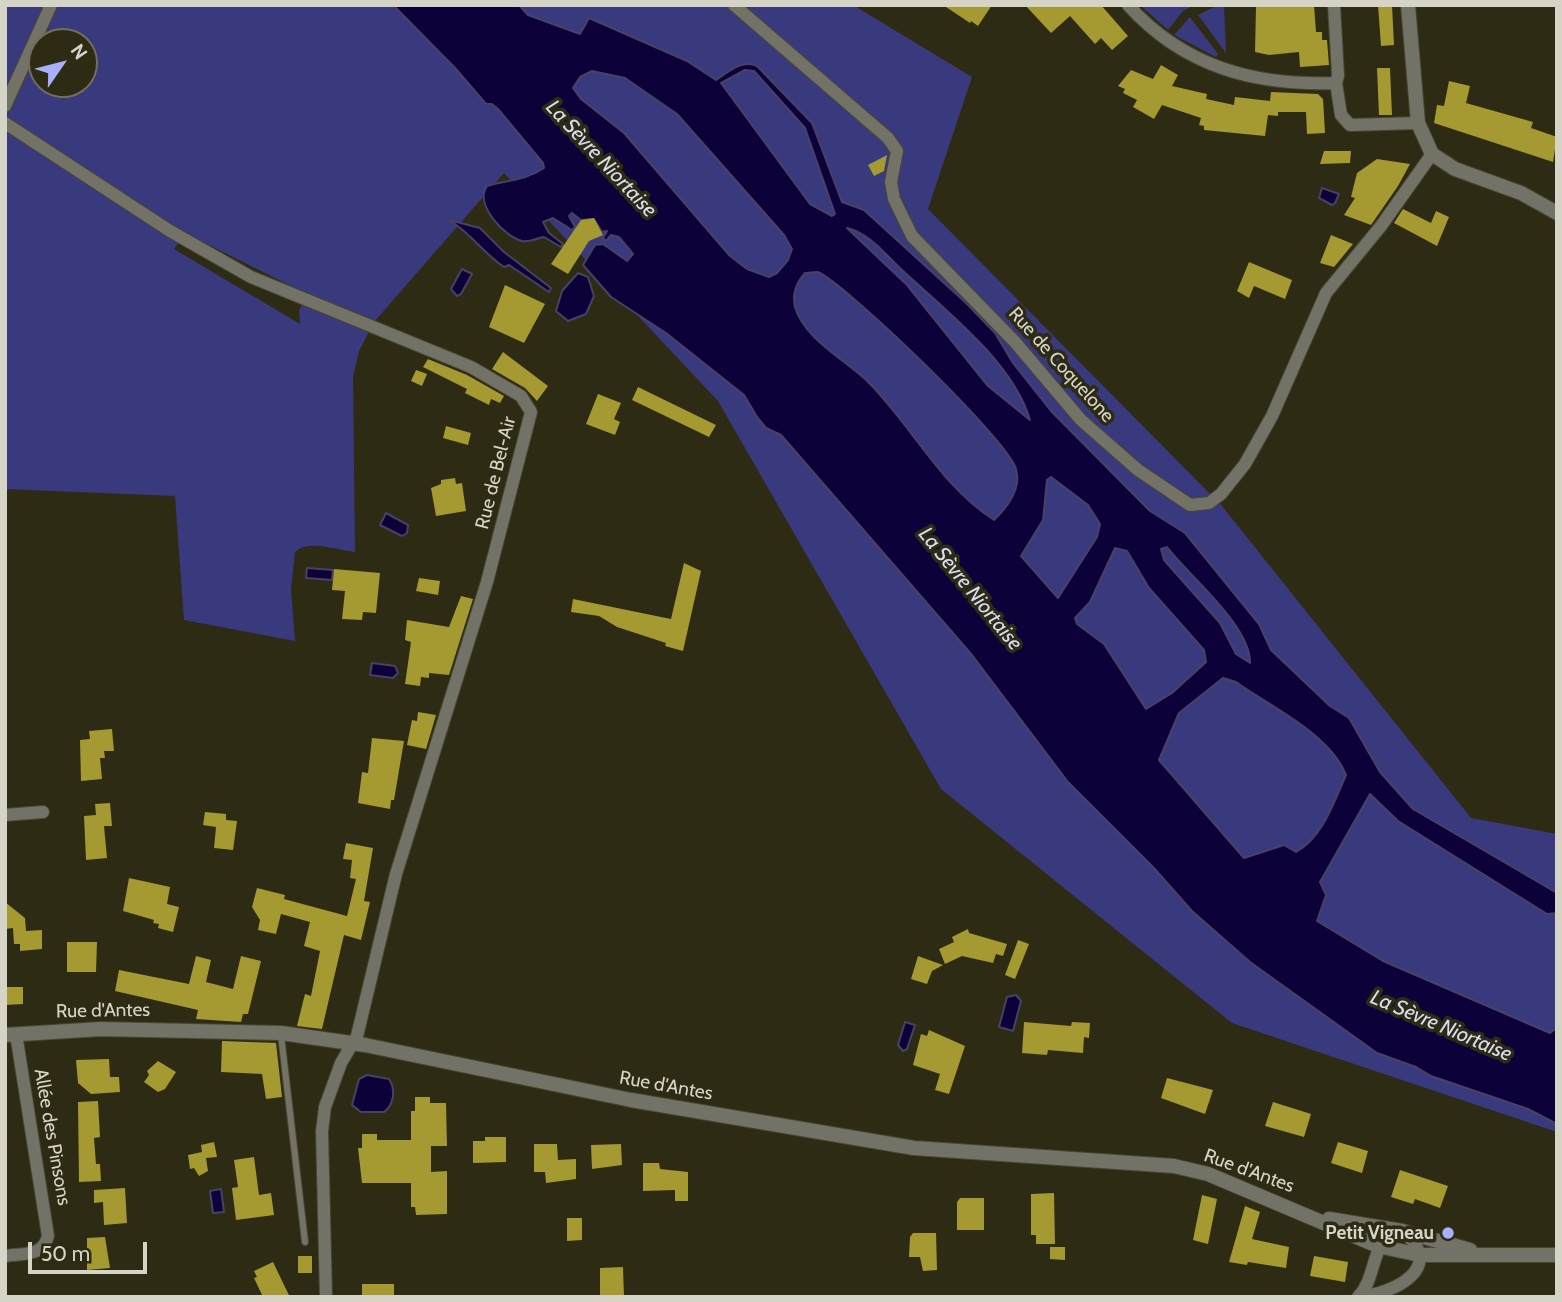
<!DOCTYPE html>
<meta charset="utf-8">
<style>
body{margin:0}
#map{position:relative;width:1562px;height:1302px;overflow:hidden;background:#2e2b14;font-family:Cabin,sans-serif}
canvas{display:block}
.frame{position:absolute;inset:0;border:7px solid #d6d4c7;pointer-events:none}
.north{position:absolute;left:28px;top:28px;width:70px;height:70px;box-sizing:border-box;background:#2e2b14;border:2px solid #716f5c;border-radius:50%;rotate:55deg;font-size:19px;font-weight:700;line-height:28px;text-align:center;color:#d6d4c7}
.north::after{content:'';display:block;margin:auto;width:24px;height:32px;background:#a8b0fc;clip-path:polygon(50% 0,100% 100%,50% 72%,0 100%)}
.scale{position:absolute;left:28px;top:1242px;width:119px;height:32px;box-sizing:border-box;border:4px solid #d6d4c7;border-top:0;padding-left:9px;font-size:21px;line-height:24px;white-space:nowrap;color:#d6d4c7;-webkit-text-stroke:5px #2e2b14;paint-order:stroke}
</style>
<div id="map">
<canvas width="1562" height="1302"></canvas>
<div class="frame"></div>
<div class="north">N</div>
<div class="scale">50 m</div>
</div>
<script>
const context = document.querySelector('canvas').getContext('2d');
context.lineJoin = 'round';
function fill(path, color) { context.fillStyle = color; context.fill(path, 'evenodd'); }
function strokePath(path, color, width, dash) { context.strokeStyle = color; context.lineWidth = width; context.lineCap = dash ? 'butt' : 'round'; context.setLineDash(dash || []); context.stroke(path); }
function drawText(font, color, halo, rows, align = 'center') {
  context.font = font + ' Cabin,sans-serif'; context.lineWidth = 7; context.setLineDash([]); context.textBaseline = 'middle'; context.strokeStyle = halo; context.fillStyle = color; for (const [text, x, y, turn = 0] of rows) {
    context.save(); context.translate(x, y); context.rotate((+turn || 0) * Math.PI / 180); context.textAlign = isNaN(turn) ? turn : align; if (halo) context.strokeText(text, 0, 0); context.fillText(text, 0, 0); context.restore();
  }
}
const green = new Path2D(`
 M5 5H853L972 77 928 209 1222 506 1471 818 1557 834V1132L1232 1023 941 789 718 401 504 173 374 322 359 351 353 377 355 552C338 550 308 539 295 552L291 589 295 641 184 620 175 496 5 489ZM42 42H84V84H42ZM185 233 309 295 299 310 300 324 174 249Z
 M1140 5H1195L1183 11 1168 30Z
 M1218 5H1224L1226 53 1198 15Z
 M1190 17 1218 54 1216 57 1174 35Z`);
const water = new Path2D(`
 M393 5H519L528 15 580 34 589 18 687 61 716 80C728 72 743 59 757 66L812 123 842 202 864 210 966 303 995 333 1013 363 1051 411 1150 511 1185 533 1259 624 1271 650 1330 706 1349 718 1380 772 1413 809 1557 893V913L1547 914 1398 821 1370 794 1320 882 1326 895 1317 921 1383 961 1550 1033 1557 1028V1124L1528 1109 1431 1076 1416 1067 1377 1053 1250 962 1192 911 1153 867 1068 782 972 655 781 435 766 428 757 417 744 395 666 333 611 297 583 265 595 245 603 244 627 261 633 254 619 237 611 235 606 241 603 238 607 231 602 232 594 219 581 220 572 213 569 216 575 227 572 230 553 218 543 222 549 233 563 244 561 247 544 237C536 238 530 243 522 241 505 237 474 205 487 186 506 180 525 181 544 168L543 163 498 109 492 104H486L456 69ZM745 70 754 71 805 128 835 214 832 216 810 204 721 83ZM592 71 625 78 677 114 784 235 792 249 788 260 777 273 769 277 747 269 730 256 624 133 581 99 573 88 580 77ZM847 228C869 233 886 255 902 270 945 310 1013 362 1030 420L988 386 907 285ZM818 272C848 286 1007 439 1016 469 1022 488 1007 508 994 520 939 485 911 423 865 379 842 358 804 338 795 307 792 294 797 282 805 273ZM1051 477 1088 505 1100 524 1097 537 1058 598 1021 556 1043 520 1047 480ZM1167 547C1189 576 1251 626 1250 663L1236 654 1220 623 1164 560 1161 549ZM1115 548 1127 551 1149 588 1204 650 1206 662 1172 693 1146 709 1104 644 1077 624 1075 618 1090 602ZM1223 678 1236 682C1271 707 1330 734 1346 775 1334 802 1323 837 1296 852L1284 845 1244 858 1159 760 1179 713Z
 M1322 188 1339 194 1335 203 1332 205 1319 198Z
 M449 220 480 228 504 252 551 288 549 292 509 265 504 267C483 253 471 233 449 220Z
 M462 269 472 274 461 294 457 296 451 289Z
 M578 273 588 277 594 296 586 314 568 321 556 311 562 291Z
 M386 513 408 525 407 533 402 536 380 525Z
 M307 568 333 570 332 580 306 578Z
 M372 663 395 666 398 673 393 678 370 675Z
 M1016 995 1021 1001 1013 1031 999 1027 1007 997Z
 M905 1022 915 1025 907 1049 903 1051 898 1045Z
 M367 1075 389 1079C396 1089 394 1105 384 1112H361L352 1105 359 1079Z
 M221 1189 224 1212 213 1213 210 1191Z`);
const building = new Path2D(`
 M943 5H992L978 26 971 21 970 23Z
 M1025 5H1101L1128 36 1112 50 1101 38 1095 44 1070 16 1051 33Z
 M1314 5 1316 32H1322V40H1327L1329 65 1300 67 1299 52 1269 55 1255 52 1256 7Z
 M1378 5H1392L1394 45 1381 46Z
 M1161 65 1178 75 1172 86 1207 94 1206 99 1234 105 1235 97 1270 101 1271 92 1318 94 1323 99 1325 133 1307 134 1306 112H1278V116L1268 115 1265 136 1204 130V126L1199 125 1201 118 1162 105 1154 119 1133 107 1137 100 1123 93 1125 89 1118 86 1131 70 1153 79Z
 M1377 68H1390L1392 115H1379Z
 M1449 81 1470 86 1466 103 1533 122 1531 128 1557 137 1553 162 1434 123 1437 105 1444 106Z
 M1324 151H1351L1350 163 1320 164Z
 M887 155 884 171 874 176 868 165Z
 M1377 159 1410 164 1398 186 1371 225 1344 215 1355 198 1351 197 1357 173Z
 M1403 209 1431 223 1436 211 1449 217 1437 246 1394 223Z
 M594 218 603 235 589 241 568 274 551 264 581 220Z
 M1331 235 1353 244 1334 267 1320 263Z
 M1249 262 1292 280 1285 299 1254 286 1249 298 1237 291Z
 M505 285 545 304 524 343 489 327Z
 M503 352 548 386 537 401 525 388 492 369Z
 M428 359 467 375 504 396 500 403 491 399 489 405 465 393 467 389 423 367Z
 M416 370 427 374 422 386 411 381Z
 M638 387 716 425 709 437 632 400Z
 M598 394 621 403 614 419 620 422 615 435 586 424Z
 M446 426 471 433 468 445 443 438Z
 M455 478 456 484 462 483 466 511 436 516 431 488 441 484V480Z
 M684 563 701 571 683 651 665 646 666 643 617 627 599 616 571 612 573 599 671 619Z
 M334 569 380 573 376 613 363 612 362 620 342 619 345 591 332 590Z
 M419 578 440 581 438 595 416 591Z
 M461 596 473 599 449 675 429 673V678L421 677 420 686 405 684 411 642 405 640 407 620 449 627Z
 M418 712 436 715 426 749 407 745 412 720 417 721Z
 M112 729 114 751H104L105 758H100L102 779 81 781 80 740 90 739 89 731Z
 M372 738 404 741 394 800H391L390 809 358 803 362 772 368 773Z
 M110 803 112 826H104L107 858 86 860 84 816 96 815 95 804Z
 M205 812 226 814V820L237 821 233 850 214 848 216 827 203 825Z
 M346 843 373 848 364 901 370 902 361 940 344 935 322 1029 297 1026 305 994 311 996 320 951 304 946 310 922 281 914 276 934 258 930 260 920 252 907 257 888 285 895 284 899 347 916 356 879 350 878 352 860 343 859Z
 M129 878 170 887 167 904 179 907 173 932 158 928 159 924 153 923 154 920 123 911Z
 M5 902 25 918 26 931 42 930V949L20 951V944H14L13 928 5 929Z
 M968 929 969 933 1007 944 1003 956 996 954 993 963 962 956 945 964 939 949 954 942 952 937Z
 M1018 940 1029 944 1015 979 1005 975Z
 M67 942H97L96 972H67Z
 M196 956 211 960 206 982 233 989 241 956 261 961 248 1014H243L241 1022 196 1019 198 1010 115 991 119 970 189 984Z
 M918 956 943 965 932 971 927 984 911 979Z
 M5 987H23V1004L5 1005Z
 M1024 1022 1071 1026 1072 1022 1090 1023 1089 1038 1084 1037 1083 1053 1048 1050 1047 1055 1022 1053Z
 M929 1030 965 1046 949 1094 935 1090 940 1074 913 1065 921 1034 927 1036Z
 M222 1041 276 1043 282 1097 266 1099 262 1074 221 1072Z
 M109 1059 110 1077H119L120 1092 91 1094 78 1083 76 1060Z
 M158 1061 176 1072 165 1089 158 1092 144 1082 149 1075 147 1071Z
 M1167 1078 1213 1090 1205 1114 1161 1098Z
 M415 1097H430V1103H446L447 1146H431V1172L447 1171V1214L416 1215 415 1207H411V1183H362L358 1148H362V1134H377V1140H411V1111H415Z
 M98 1101 100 1137 94 1138 96 1164H100L101 1181 79 1182 78 1102Z
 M1273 1102 1311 1114 1304 1137 1265 1126Z
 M485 1137H506V1162L473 1163V1141H485Z
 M214 1142 217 1157 206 1158 208 1171 199 1176 194 1168 190 1169 188 1155 202 1152 201 1145Z
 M1338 1142 1368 1151 1362 1173 1331 1163Z
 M534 1144H557L558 1160 576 1159V1179L546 1183 545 1172H534Z
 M621 1144 622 1165 592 1169 591 1145Z
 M254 1157 259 1195 271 1193 274 1215 236 1220 232 1188 238 1187 234 1160Z
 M643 1163H659L660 1169 688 1172V1201H675V1190L643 1191Z
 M1400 1170 1448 1186 1440 1208 1415 1199 1413 1204 1391 1197Z
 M125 1188 127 1223 104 1225 103 1202 94 1203V1190Z
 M1054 1193 1055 1244H1036V1235H1031V1194Z
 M1202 1195 1217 1199 1208 1244 1193 1240Z
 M960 1198H984V1230H957V1202Z
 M1245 1206 1260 1212 1252 1239 1289 1247 1286 1268 1248 1262 1247 1265 1229 1262Z
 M567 1218H582V1240L567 1241Z
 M913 1233H936L937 1270 923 1271 920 1257H909L910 1237Z
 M105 1237 110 1268 87 1270V1238Z
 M1050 1247H1065V1260L1050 1259Z
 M298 1256H312V1273H298Z
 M1314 1256 1348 1262 1345 1282 1310 1276Z
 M273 1262 284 1285 290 1297H263L254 1278 257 1277 254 1271Z
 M623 1267 624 1297H600V1268Z
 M362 1284H394V1297H362Z`);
const service = new Path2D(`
 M281 1035 305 1242`);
const minor = new Path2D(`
 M734 5 888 138 897 151 891 182 894 199 912 236 1015 342 1081 420 1138 470 1190 505 1209 503 1221 494 1245 464 1272 416 1326 293 1381 226 1432 154
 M1128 5C1184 67 1255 86 1336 83L1341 115 1350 125 1418 123
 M1334 5 1338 76 1336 83
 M5 106 51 5
 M5 123 170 231 251 277 471 367 521 396 531 412 487 582 396 874 357 1036 341 1063 325 1107 322 1131 326 1297
 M5 815 43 812
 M1402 1231C1448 1267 1394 1294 1358 1297 1379 1276 1368 1239 1402 1231Z
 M5 1256C23 1253 43 1257 48 1236L16 1034`);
const tertiary = new Path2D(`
 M1408 5 1418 123 1432 154 1455 169 1521 193 1557 213
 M5 1035 101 1029 281 1033 365 1045 631 1100 914 1148 1174 1166 1208 1174 1378 1246 1420 1255H1557
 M1329 1219 1402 1231 1470 1250`);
const markers = [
 [1448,1233,7,"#a8b0fc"]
];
const streetNames = [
 ["Rue de Coquelone",1061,365,48],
 ["Rue de Bel-Air",496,473,-76],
 ["Rue d'Antes",103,1011,-1],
 ["Rue d'Antes",666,1086,10],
 ["Allée des Pinsons",52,1137,80],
 ["Rue d'Antes",1249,1171,20]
];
const poiNames = [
 ["Petit Vigneau",1434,1233]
];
const waterNames = [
 ["La Sèvre Niortaise",601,159,47],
 ["La Sèvre Niortaise",970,589,51],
 ["La Sèvre Niortaise",1441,1026,23]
];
fill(green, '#393a7e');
fill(water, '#0c0239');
strokePath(water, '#494164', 2);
fill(building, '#a59931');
strokePath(service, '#494631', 8);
strokePath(minor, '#494631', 14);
strokePath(tertiary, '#494631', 16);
strokePath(service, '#737267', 6);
strokePath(minor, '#737267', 12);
strokePath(tertiary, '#737267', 14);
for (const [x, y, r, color] of markers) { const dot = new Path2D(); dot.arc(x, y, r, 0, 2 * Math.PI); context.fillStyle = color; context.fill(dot); strokePath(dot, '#2e2b14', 2.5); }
drawText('19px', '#d6d4c7', '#2e2b14', streetNames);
drawText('bold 19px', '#d6d4c7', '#2e2b14', poiNames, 'right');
drawText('italic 21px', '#d8dcf2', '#2e2b14', waterNames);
</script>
